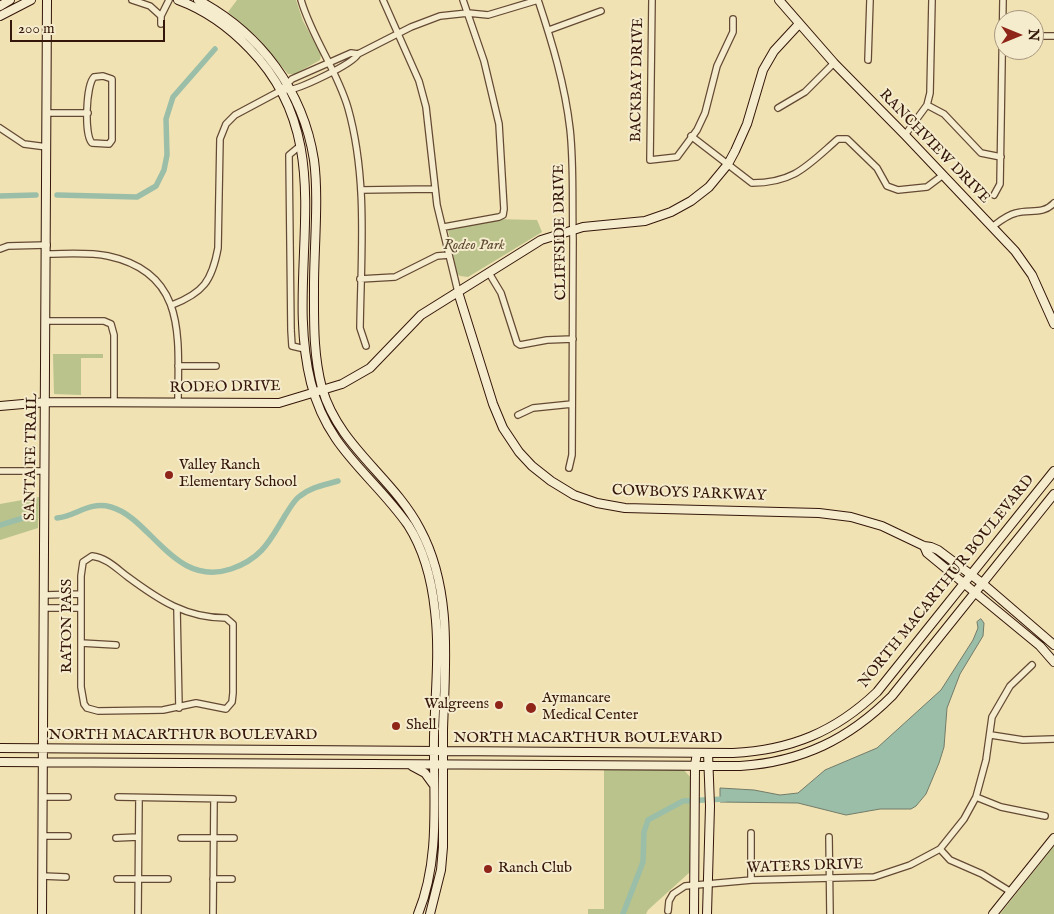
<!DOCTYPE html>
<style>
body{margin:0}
#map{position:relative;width:1054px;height:914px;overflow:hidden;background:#f0e2b2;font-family:"IM FELL English",serif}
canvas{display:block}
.north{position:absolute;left:994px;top:10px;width:50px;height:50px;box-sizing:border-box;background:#f5eccd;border:1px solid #a8967f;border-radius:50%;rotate:90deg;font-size:14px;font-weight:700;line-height:20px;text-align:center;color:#35160a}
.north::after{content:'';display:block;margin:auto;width:18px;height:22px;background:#8f2418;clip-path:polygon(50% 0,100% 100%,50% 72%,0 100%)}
.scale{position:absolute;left:10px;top:20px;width:155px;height:22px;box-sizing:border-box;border:2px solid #35160a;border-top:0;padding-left:6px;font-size:15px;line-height:18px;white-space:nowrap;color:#35160a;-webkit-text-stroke:4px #f5eccd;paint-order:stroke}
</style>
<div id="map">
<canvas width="1054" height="914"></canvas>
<div class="north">N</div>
<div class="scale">200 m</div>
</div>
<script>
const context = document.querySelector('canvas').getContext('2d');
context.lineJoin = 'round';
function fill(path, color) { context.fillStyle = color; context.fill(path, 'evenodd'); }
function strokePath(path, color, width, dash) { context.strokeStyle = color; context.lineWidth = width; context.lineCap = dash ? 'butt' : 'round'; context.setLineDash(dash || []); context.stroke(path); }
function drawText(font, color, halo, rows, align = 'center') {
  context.font = font + ' "IM FELL English",serif'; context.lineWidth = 4; context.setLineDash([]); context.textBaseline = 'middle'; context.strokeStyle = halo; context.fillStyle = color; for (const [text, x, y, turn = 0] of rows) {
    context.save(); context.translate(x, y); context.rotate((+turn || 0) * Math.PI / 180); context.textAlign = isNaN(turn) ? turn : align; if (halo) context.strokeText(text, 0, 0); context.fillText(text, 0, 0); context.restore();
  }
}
const green = new Path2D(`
 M237 0H296L303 21 321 54 320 60 295 74H288L257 37 228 12Z
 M494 219 537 220 542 232 468 277 460 276 457 274 448 229Z
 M53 354H103V358H81V395L54 394Z
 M39 497 38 528 0 540V504Z
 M683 769 691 778 690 872 648 910 646 914H588V909H604V770Z
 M1054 846V914H1000Z`);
const water = new Path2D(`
 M981 619 984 623 983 636 960 674 947 708 944 747 939 763 926 794 916 806 911 809H880L846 815 798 803 720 802V788L754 790 780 795 798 793 825 770 877 748 941 690 973 640 978 628 977 622Z`);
const canal = new Path2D(`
 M57 195 137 197 156 186 164 170 167 155 166 119 173 97 215 49
 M0 196 36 195
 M57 518C77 516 88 501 111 507 151 518 174 588 231 569 263 558 270 540 286 514 290 508 294 500 300 496 311 487 325 485 338 481
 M0 525 33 515
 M623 914 643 862 644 832 648 820 683 801 725 799`);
const street = new Path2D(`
 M132 0 150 6 161 16
 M301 0C312 38 337 70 348 108 368 179 361 255 360 328L366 346
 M383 0 419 81 426 107 437 205 458 292
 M538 0C552 42 565 85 570 129 574 165 572 202 573 239 573 311 573 383 572 455L569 468
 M652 0 650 160 677 157 697 130 705 113 717 66 733 32V19
 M161 24V16L169 0
 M549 30 601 11
 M1034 36H1054
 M868 60 870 0
 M103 76 112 79V140L109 144 92 143C84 135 86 85 94 77Z
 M287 90C298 90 353 64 358 54
 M927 105 944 114 981 153 1001 157
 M778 108 805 92 834 63
 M47 113H88
 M0 128 24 144 47 147
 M905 135 927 105 930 93 932 0
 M691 136 752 183C794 183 807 166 838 139H847L877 168 887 186 898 190 927 187 943 175
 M301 145 289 155 291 330 292 346 305 349
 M361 190 434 189
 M994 195 1000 184 1003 0
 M444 227 499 217 503 215 504 209 499 124 484 61 463 0
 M992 227C1000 221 1007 215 1016 213 1030 209 1043 215 1054 203
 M0 249 8 246 47 245
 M47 254C66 254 88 252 108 256 188 273 178 339 178 403
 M489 273 501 293 517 343 520 345 547 340 573 339
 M360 279 395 277 437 256 449 255
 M172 305C203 293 212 281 218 248L220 139 226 124 235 115 280 91 292 79 351 53 358 54 411 27 440 16 468 13 488 15 538 0
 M46 321H104L111 324 114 335V403
 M178 366H216
 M518 415 533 408 572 404
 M0 471H45
 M92 556C107 558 116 568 128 577 159 600 186 618 226 618L233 624V693L232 702 226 709 196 703 163 710 98 711 87 708 84 704 81 687V576L83 562Z
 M44 595 81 594
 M44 608H81
 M177 609 179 708
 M81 643 116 645
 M991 735 1023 740 1054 739
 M43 797H68
 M118 797 233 799
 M976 797 1001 807 1045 816
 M43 836H68
 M829 837 830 914
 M116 838 138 837
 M181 838H234
 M940 849 950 860 982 874 1011 892
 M42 876 66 877
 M117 879H168
 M213 879H232
 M751 880V833
 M668 911 669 901 673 894 685 886 752 880 874 877 910 865 940 849 964 819 976 797 986 760 992 717 1010 686 1032 665
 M138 914 139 798
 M213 914 214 799`);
const secondary = new Path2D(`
 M178 0C205 10 230 28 250 49 345 146 282 268 311 383 328 450 371 473 408 525 424 550 432 582 435 611 440 652 435 696 434 737 433 796 441 858 418 914
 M198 0C260 33 303 90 314 160 319 197 314 248 314 286 314 321 313 354 322 388 339 447 393 477 420 529 453 590 445 663 443 730 443 769 443 808 443 847L441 870 430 914
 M779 0 834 63 905 135 1015 251 1032 275 1054 324
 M0 6 10 0
 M0 16 31 0
 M458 292 493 404 503 428 519 452 532 466 551 481 574 495 597 503 625 508 819 513 851 517 882 526 924 546 931 547 938 550 982 583 1054 645
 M0 406 46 402 279 403 342 384 370 368 421 315 541 240 583 227 645 221 671 212 691 201 709 187 728 164 735 151 747 124 763 70 774 51 798 25
 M924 546 927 553 1040 646 1054 662
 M0 748 733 753C791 750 835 732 877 692L1054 471
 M0 762 740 766C802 762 849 739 892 696L1054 494
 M412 766 425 773 433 784
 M42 914 47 0
 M694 914 695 765 697 753
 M707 914 710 806 708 753
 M993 914 1054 838`);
const markers = [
 [169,475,5,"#8f2418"],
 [499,705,5,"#8f2418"],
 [531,708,6,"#8f2418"],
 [396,726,5,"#8f2418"],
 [488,869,5,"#8f2418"]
];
const streetNames = [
 ["BACKBAY DRIVE",638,80,-89],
 ["RANCHVIEW DRIVE",934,147,46],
 ["CLIFFSIDE DRIVE",561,232,-91],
 ["RODEO DRIVE",225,388,-1],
 ["SANTA FE TRAIL",32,457,-89],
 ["COWBOYS PARKWAY",689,494,2],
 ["NORTH MACARTHUR BOULEVARD",947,582,-51],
 ["RATON PASS",68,626,-90],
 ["NORTH MACARTHUR BOULEVARD",183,736],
 ["NORTH MACARTHUR BOULEVARD",588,739],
 ["WATERS DRIVE",805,867,-2]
];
const parkNames = [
 ["Rodeo Park",474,246]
];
const poiNames = [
 ["Valley Ranch",179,466],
 ["Elementary School",179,483],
 ["Aymancare",542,699],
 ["Medical Center",542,716],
 ["Walgreens",489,705,"right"],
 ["Shell",406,726],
 ["Ranch Club",498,869]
];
fill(green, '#bac38c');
fill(water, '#9bbea9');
strokePath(water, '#727b69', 1);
strokePath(canal, '#9bbea9', 5.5);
strokePath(street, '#644934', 8);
strokePath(secondary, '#35160a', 10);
strokePath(street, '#f5eccd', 5.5);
strokePath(secondary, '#f5eccd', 8);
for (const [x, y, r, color] of markers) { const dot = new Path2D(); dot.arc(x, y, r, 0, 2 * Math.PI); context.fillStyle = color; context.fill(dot); strokePath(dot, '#f5eccd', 2); }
drawText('15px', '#35160a', '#f5eccd', streetNames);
drawText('italic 15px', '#5d4a31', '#f5eccd', parkNames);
drawText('15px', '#35160a', '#f5eccd', poiNames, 'left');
</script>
